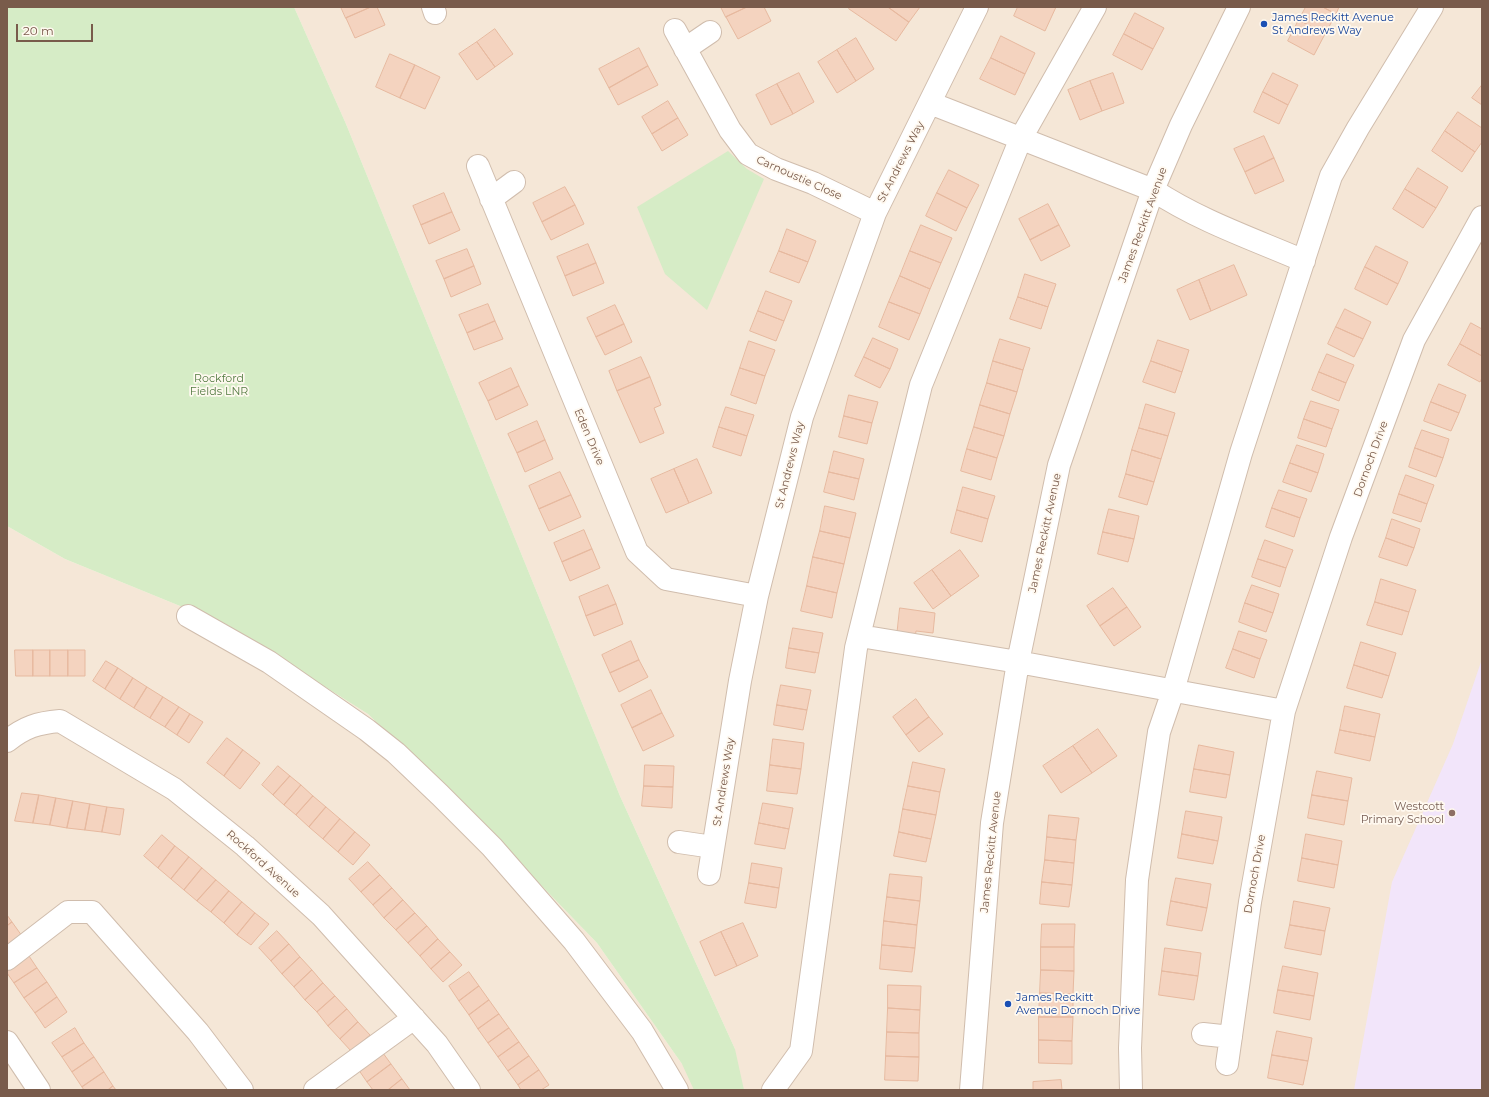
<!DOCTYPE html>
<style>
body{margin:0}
#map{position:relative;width:1489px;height:1097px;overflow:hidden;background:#fdf5e9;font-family:Montserrat,sans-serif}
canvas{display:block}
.frame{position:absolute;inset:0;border:8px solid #795b4b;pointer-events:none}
.scale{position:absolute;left:16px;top:24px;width:77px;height:18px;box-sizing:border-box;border:2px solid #795b4b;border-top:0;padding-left:5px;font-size:12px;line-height:14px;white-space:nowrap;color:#795b4b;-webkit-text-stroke:3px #fff9f0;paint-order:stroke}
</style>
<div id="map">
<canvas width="1489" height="1097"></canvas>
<div class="frame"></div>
<div class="scale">20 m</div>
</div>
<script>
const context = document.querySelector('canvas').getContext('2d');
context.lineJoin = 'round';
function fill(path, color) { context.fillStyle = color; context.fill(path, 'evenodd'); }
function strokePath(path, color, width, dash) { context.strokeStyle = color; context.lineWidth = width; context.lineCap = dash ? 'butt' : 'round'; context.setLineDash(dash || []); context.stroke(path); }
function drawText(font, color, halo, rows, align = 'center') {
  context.font = font + ' Montserrat,sans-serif'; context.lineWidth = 3.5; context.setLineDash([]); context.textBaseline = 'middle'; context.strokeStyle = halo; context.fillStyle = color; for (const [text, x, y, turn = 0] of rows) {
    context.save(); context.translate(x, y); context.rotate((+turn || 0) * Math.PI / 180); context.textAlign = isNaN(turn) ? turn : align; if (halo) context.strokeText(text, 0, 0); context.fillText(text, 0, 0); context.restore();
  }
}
const residential = new Path2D(`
 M294 7H1482V1090H7V526L65 559 229 626 368 714 473 815 597 943 682 1064 735 1049 620 796 346 124Z`);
const education = new Path2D(`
 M1482 659V1090H1354L1392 882 1453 744Z`);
const green = new Path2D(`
 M7 7H294L346 124 620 796 735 1049 744 1090H694L682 1064 597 943 473 815 368 714 229 626 65 559 7 526Z
 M728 151 747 169 764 179 707 310 665 274 637 207Z`);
const building = new Path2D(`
 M341 7H371L346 18Z
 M371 7H377L385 25 355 38 346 18Z
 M721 7H747L726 17Z
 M747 7H764L771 21 738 39 726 17Z
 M850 7H888L909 22 896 41 849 9Z
 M888 7H920L909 22Z
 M1018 7H1056L1045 31 1014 16Z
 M1306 7H1323L1336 14 1325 34 1299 20Z
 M1323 7H1339L1336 14Z
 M1135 13 1164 28 1153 49 1124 34Z
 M1299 20 1325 34 1314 55 1288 41Z
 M495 29 513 54 495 67 477 42Z
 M1124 34 1153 49 1142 70 1113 55Z
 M1001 36 1035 53 1025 74 991 58Z
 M856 38 874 69 856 81 837 50Z
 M477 42 495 67 477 80 459 54Z
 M639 48 648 66 609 88 599 69Z
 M837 50 856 81 837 93 818 62Z
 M390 54 415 65 400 98 376 87Z
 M991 58 1025 74 1015 95 980 79Z
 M415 65 440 77 425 109 400 98Z
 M648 66 658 85 618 105 609 88Z
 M799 73 814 102 793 114 777 84Z
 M1113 73 1124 103 1102 111 1090 81Z
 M1273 73 1298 85 1288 105 1263 92Z
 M1090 81 1102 111 1080 120 1068 90Z
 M777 84 793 114 771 125 756 95Z
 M1482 85V105L1472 98Z
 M1263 92 1288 105 1279 124 1254 112Z
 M668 101 678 118 652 134 642 117Z
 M1458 112 1482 128V142L1475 152 1445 131Z
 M678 118 688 135 662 151 652 134Z
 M1445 131 1475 152 1462 172 1432 151Z
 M1264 136 1274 158 1245 172 1234 149Z
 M1274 158 1284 181 1255 194 1245 172Z
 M1418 168 1448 187 1436 208 1405 189Z
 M949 170 979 185 967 208 937 193Z
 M565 187 575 205 542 222 533 203Z
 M1405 189 1436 208 1423 228 1393 209Z
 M444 193 452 212 421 225 413 206Z
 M937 193 967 208 956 231 926 216Z
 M1048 204 1059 225 1030 240 1019 219Z
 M575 205 584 224 551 240 542 222Z
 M452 212 460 230 429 244 421 225Z
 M921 225 952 238 941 263 910 251Z
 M1059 225 1070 246 1041 261 1030 240Z
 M787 229 816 241 808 262 779 251Z
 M588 244 596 263 565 276 557 257Z
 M1376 246 1408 262 1398 284 1365 267Z
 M467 249 474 266 444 279 436 261Z
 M779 251 808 262 799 283 770 272Z
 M910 251 941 263 930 289 900 276Z
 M596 263 604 283 573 296 565 276Z
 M1234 265 1247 295 1211 311 1199 280Z
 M474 266 481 284 451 297 444 279Z
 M1365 267 1398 284 1387 305 1355 289Z
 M1025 274 1056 284 1048 307 1018 297Z
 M900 276 930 289 920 314 889 302Z
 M1199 280 1211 311 1190 320 1177 290Z
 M766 291 792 301 784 321 758 311Z
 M1018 297 1048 307 1041 329 1010 319Z
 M889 302 920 314 909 340 879 327Z
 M488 304 495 321 467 333 459 315Z
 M615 305 624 324 596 337 587 318Z
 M1345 309 1371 322 1363 339 1336 327Z
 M758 311 784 321 776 341 750 331Z
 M495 321 503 339 474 350 467 333Z
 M1471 323 1482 329V356L1460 344Z
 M624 324 632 342 605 355 596 337Z
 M1336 327 1363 339 1354 357 1328 344Z
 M873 338 898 349 890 369 864 357Z
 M1000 339 1030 348 1023 370 993 361Z
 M1158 340 1189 350 1182 372 1151 361Z
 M749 341 775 350 765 376 740 368Z
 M1460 344 1482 356V378L1480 382 1448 365Z
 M1327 354 1354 365 1346 383 1319 372Z
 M641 357 650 377 617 391 609 371Z
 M864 357 890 369 880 388 855 376Z
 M993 361 1023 370 1017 392 987 383Z
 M1151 361 1182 372 1175 393 1143 382Z
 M511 368 519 386 488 401 479 383Z
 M740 368 765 376 756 404 731 395Z
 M1319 372 1346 383 1339 401 1312 390Z
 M650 377 661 405 654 408 664 433 640 443 617 391Z
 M987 383 1017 392 1010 414 980 405Z
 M1439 384 1466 395 1459 413 1431 402Z
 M519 386 528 405 496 420 488 401Z
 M849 395 878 402 872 423 844 416Z
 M1311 401 1339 410 1332 429 1304 419Z
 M1431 402 1459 413 1451 431 1424 421Z
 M1146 404 1175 413 1168 436 1139 428Z
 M980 405 1010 414 1004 436 974 427Z
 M726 407 754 415 747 436 719 427Z
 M844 416 872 423 867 444 839 437Z
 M1304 419 1332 429 1326 447 1298 438Z
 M537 421 545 440 517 453 508 434Z
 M719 427 747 436 741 456 713 447Z
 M974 427 1004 436 997 458 967 449Z
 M1139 428 1168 436 1161 459 1132 450Z
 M1422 430 1449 439 1443 458 1415 448Z
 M545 440 553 459 525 472 517 453Z
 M1297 445 1324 454 1318 473 1290 463Z
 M1415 448 1443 458 1436 477 1409 467Z
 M967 449 997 458 991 480 961 471Z
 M1132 450 1161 459 1154 482 1126 474Z
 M834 451 864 459 859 479 829 472Z
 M697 459 712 493 689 503 674 469Z
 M1290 463 1318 473 1311 492 1283 482Z
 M674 469 689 503 666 513 651 479Z
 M560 472 571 495 539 509 529 486Z
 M829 472 859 479 854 500 824 492Z
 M1126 474 1154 482 1147 505 1119 497Z
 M1406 475 1434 485 1427 504 1399 494Z
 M963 487 995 496 988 519 957 510Z
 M1279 490 1307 499 1300 518 1272 508Z
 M1399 494 1427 504 1421 522 1393 513Z
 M571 495 581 517 549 531 539 509Z
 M825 506 856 513 850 538 820 531Z
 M1272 508 1300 518 1294 537 1266 527Z
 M1109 509 1139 516 1134 539 1103 532Z
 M957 510 988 519 982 542 951 533Z
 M1392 519 1420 529 1414 548 1386 538Z
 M584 530 592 549 562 562 554 543Z
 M820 531 850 538 844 564 813 557Z
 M1103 532 1134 539 1128 562 1098 554Z
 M1386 538 1414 548 1407 566 1379 557Z
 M1265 540 1293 550 1286 568 1258 559Z
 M592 549 600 568 570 581 562 562Z
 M960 550 979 576 951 596 932 570Z
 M813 557 844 564 837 593 807 586Z
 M1258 559 1286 568 1280 587 1252 577Z
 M932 570 951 596 933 609 914 583Z
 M1381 579 1416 590 1409 612 1375 602Z
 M608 585 616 604 586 616 579 597Z
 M1252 585 1279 594 1273 613 1245 603Z
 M807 586 837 593 832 618 801 611Z
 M1113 588 1127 607 1100 626 1087 606Z
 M1375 602 1409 612 1402 635 1367 625Z
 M1245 603 1273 613 1266 632 1239 622Z
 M616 604 623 624 594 636 586 616Z
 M1127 607 1141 627 1114 646 1100 626Z
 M900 608 935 613 933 633 916 631 915 638 897 636Z
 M793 628 823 633 819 653 789 648Z
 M1239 631 1267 640 1260 659 1233 649Z
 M631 641 639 660 610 673 602 655Z
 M1361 642 1396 653 1389 676 1354 665Z
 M789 648 819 653 815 673 786 668Z
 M1233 649 1260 659 1254 678 1226 668Z
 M15 650H33V676H16Z
 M33 650H50V676H33Z
 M50 650H68V676H50Z
 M68 650H85V676H68Z
 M639 660 648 677 619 692 610 673Z
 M106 661 118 668 105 689 93 681Z
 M1354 665 1389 676 1382 698 1347 688Z
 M118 668 133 678 120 699 105 689Z
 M133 678 147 687 134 708 120 699Z
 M781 685 811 690 807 710 777 705Z
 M147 687 163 697 150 718 134 708Z
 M651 690 662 713 632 728 621 705Z
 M163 697 179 707 165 727 150 718Z
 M916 699 929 717 906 735 893 717Z
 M777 705 807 710 803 730 774 725Z
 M1345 706 1380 714 1375 737 1340 730Z
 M179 707 190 714 177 735 165 727Z
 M662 713 674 736 643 751 632 728Z
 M190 714 203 722 189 743 177 735Z
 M929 717 943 734 919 752 906 735Z
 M1098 729 1117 756 1092 773 1073 746Z
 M1340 730 1375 737 1370 761 1335 753Z
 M227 738 243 750 224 776 207 763Z
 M773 739 804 743 801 769 770 765Z
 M1199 745 1234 752 1230 775 1194 769Z
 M1073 746 1092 773 1061 793 1043 766Z
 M243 750 260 763 240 789 224 776Z
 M913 762 945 769 940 792 908 786Z
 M645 765 674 766 673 787 644 786Z
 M770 765 801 769 797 794 767 791Z
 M278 766 290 776 273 795 262 785Z
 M1194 769 1230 775 1226 798 1190 792Z
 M1317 771 1352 778 1348 801 1312 795Z
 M290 776 301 785 284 805 273 795Z
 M301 785 313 796 296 815 284 805Z
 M644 786 673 787 672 808 642 806Z
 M908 786 940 792 936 815 903 809Z
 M22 793 39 795 33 823 15 821Z
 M39 795 56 798 50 825 33 823Z
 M1312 795 1348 801 1344 825 1308 818Z
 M313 796 326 807 309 827 296 815Z
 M56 798 73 801 67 828 50 825Z
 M73 801 90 804 85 830 67 828Z
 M763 803 793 808 789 829 759 823Z
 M90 804 107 807 102 832 85 830Z
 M107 807 124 809 120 835 102 832Z
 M326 807 340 819 323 839 309 827Z
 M903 809 936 815 931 839 899 832Z
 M1186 811 1222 817 1218 841 1182 834Z
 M1049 815 1079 818 1076 840 1047 837Z
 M340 819 355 832 338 852 323 839Z
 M759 823 789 829 785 849 755 844Z
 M355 832 370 845 353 865 338 852Z
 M899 832 931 839 926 862 894 856Z
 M1182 834 1218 841 1213 864 1178 858Z
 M1306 834 1342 841 1338 865 1302 858Z
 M162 835 175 846 158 868 144 856Z
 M1047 837 1076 840 1074 863 1045 860Z
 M175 846 189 857 171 879 158 868Z
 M189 857 202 868 184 890 171 879Z
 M1302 858 1338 865 1334 888 1298 881Z
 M1045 860 1074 863 1072 885 1042 882Z
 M368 862 380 875 361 892 349 879Z
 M752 863 782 868 779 888 749 883Z
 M202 868 216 880 197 901 184 890Z
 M890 874 922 877 920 901 887 897Z
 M380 875 392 888 373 905 361 892Z
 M1176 878 1211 884 1207 908 1171 901Z
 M216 880 229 891 211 912 197 901Z
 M1042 882 1072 885 1069 907 1040 904Z
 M749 883 779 888 776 908 745 903Z
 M392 888 403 900 384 918 373 905Z
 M229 891 242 902 224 923 211 912Z
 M887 897 920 901 917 925 884 921Z
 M403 900 415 913 396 930 384 918Z
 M1171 901 1207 908 1202 931 1167 925Z
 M1294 901 1330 908 1325 931 1290 925Z
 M242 902 255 913 237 935 224 923Z
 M255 913 269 924 251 945 237 935Z
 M415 913 427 926 408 943 396 930Z
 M7 915 12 922 7 926Z
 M884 921 917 925 915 948 882 945Z
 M12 922 22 936 7 947V926Z
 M743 923 758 956 737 966 721 932Z
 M1042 924H1075L1074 947H1041Z
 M1290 925 1325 931 1321 955 1285 948Z
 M427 926 438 939 420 956 408 943Z
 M277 931 289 944 271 961 259 948Z
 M721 932 737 966 715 976 700 942Z
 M438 939 450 952 431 969 420 956Z
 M289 944 300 957 282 974 271 961Z
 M882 945 915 948 912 972 880 969Z
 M1041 947H1074V971L1041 970Z
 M1165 948 1201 953 1198 976 1162 971Z
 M450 952 462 965 443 982 431 969Z
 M27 953 37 968 14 983 7 973V967Z
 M300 957 312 970 294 987 282 974Z
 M1283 966 1318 973 1314 996 1278 990Z
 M37 968 47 982 24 998 14 983Z
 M312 970 323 983 305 1000 294 987Z
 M1041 970 1074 971 1073 994 1040 993Z
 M1162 971 1198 976 1194 1000 1159 995Z
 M469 972 479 986 459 1001 449 986Z
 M47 982 57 997 35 1013 24 998Z
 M323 983 335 996 317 1012 305 1000Z
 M888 985 921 986 920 1010 888 1008Z
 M479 986 489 1000 469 1015 459 1001Z
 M1278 990 1314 996 1310 1020 1274 1013Z
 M1040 993 1073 994V1017H1039Z
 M335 996 347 1009 328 1026 317 1012Z
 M57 997 67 1012 45 1028 35 1013Z
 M489 1000 499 1014 478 1029 469 1015Z
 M888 1008 920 1010 919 1033 887 1032Z
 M347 1009 358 1022 340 1039 328 1026Z
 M499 1014 509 1028 488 1043 478 1029Z
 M1039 1017H1073L1072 1041 1039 1040Z
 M358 1022 370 1035 351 1051 340 1039Z
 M75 1028 84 1043 62 1057 52 1043Z
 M509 1028 519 1042 498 1057 488 1043Z
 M1277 1031 1312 1038 1308 1061 1272 1055Z
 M887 1032 919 1033V1057L886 1056Z
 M1039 1040 1072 1041V1064L1039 1063Z
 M519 1042 529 1056 508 1071 498 1057Z
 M84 1043 94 1057 72 1072 62 1057Z
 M380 1049 391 1064 367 1082 356 1066Z
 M1272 1055 1308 1061 1303 1085 1268 1078Z
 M529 1056 539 1070 518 1085 508 1071Z
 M886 1056 919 1057 918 1081 885 1080Z
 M94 1057 104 1072 82 1087 72 1072Z
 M391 1064 402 1079 388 1090H373L367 1082Z
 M539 1070 549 1085 541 1090H521L518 1085Z
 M104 1072 113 1086 108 1090H84L82 1087Z
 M402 1079 410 1090H388Z
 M1061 1080 1062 1090H1033V1082Z
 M113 1086 116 1090H108Z`);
const minor = new Path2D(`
 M433 7 435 13
 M675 30 730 130 748 154 776 169 813 183 875 213
 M685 49 710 32
 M930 103 1153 190C1200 221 1253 239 1304 261
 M478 166 637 552 666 579 757 596
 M491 199 514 182
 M188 616 269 662 367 730 396 753 440 795 492 847 574 941 642 1031 677 1090
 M860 636 1018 662 1284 711
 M7 741C25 727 37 723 60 721L174 789 245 846 321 915 437 1044 469 1090
 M679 842 713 847
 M709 874 740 681 757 596 802 417 875 213 977 7
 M7 959 68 912H92L198 1032 242 1090
 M1203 1034 1231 1037
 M7 1042 39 1090
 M1227 1064 1250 902 1284 711 1341 537 1414 340 1482 217
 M315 1090 414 1018
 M773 1090 801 1051 856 648 921 385 1021 138 1095 7
 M971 1090 992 823 1018 662 1059 465 1153 190 1181 125 1239 7
 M1131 1090 1130 1048 1137 880 1159 732 1173 691 1241 453 1331 176 1358 128 1432 7`);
const markers = [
 [1264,24,4,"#1a4fb4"],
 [1452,813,4,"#8d6e63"],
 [1008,1004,4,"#1a4fb4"]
];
const transitNames = [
 ["James Reckitt Avenue",1272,18],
 ["St Andrews Way",1272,31],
 ["James Reckitt",1016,998],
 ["Avenue Dornoch Drive",1016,1011]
];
const streetNames = [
 ["St Andrews Way",901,162,-63],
 ["Carnoustie Close",799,178,24],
 ["James Reckitt Avenue",1143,225,-70],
 ["Eden Drive",589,437,67],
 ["Dornoch Drive",1371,459,-70],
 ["St Andrews Way",790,465,-76],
 ["James Reckitt Avenue",1045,533,-78],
 ["St Andrews Way",724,782,-81],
 ["James Reckitt Avenue",991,852,-84],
 ["Rockford Avenue",263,864,42],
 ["Dornoch Drive",1255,874,-80]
];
const parkNames = [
 ["Rockford",219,379],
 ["Fields LNR",219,392]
];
const educationNames = [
 ["Westcott",1444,807],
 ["Primary School",1444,820]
];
fill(residential, '#f5e7d7');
fill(education, '#f2e5fa');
fill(green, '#d6ecc6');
fill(building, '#f4d3bf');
strokePath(building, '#e7b99f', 1);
strokePath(minor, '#d0bdad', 24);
strokePath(minor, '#fff', 22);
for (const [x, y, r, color] of markers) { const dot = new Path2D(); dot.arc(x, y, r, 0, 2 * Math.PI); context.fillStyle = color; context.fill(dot); strokePath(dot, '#fff9f0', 1.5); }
drawText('11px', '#164399', '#fff9f0', transitNames, 'left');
drawText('11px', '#795b4b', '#fff9f0', streetNames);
drawText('11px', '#51793f', '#fff9f0', parkNames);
drawText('11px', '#785e54', '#fff9f0', educationNames, 'right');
</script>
